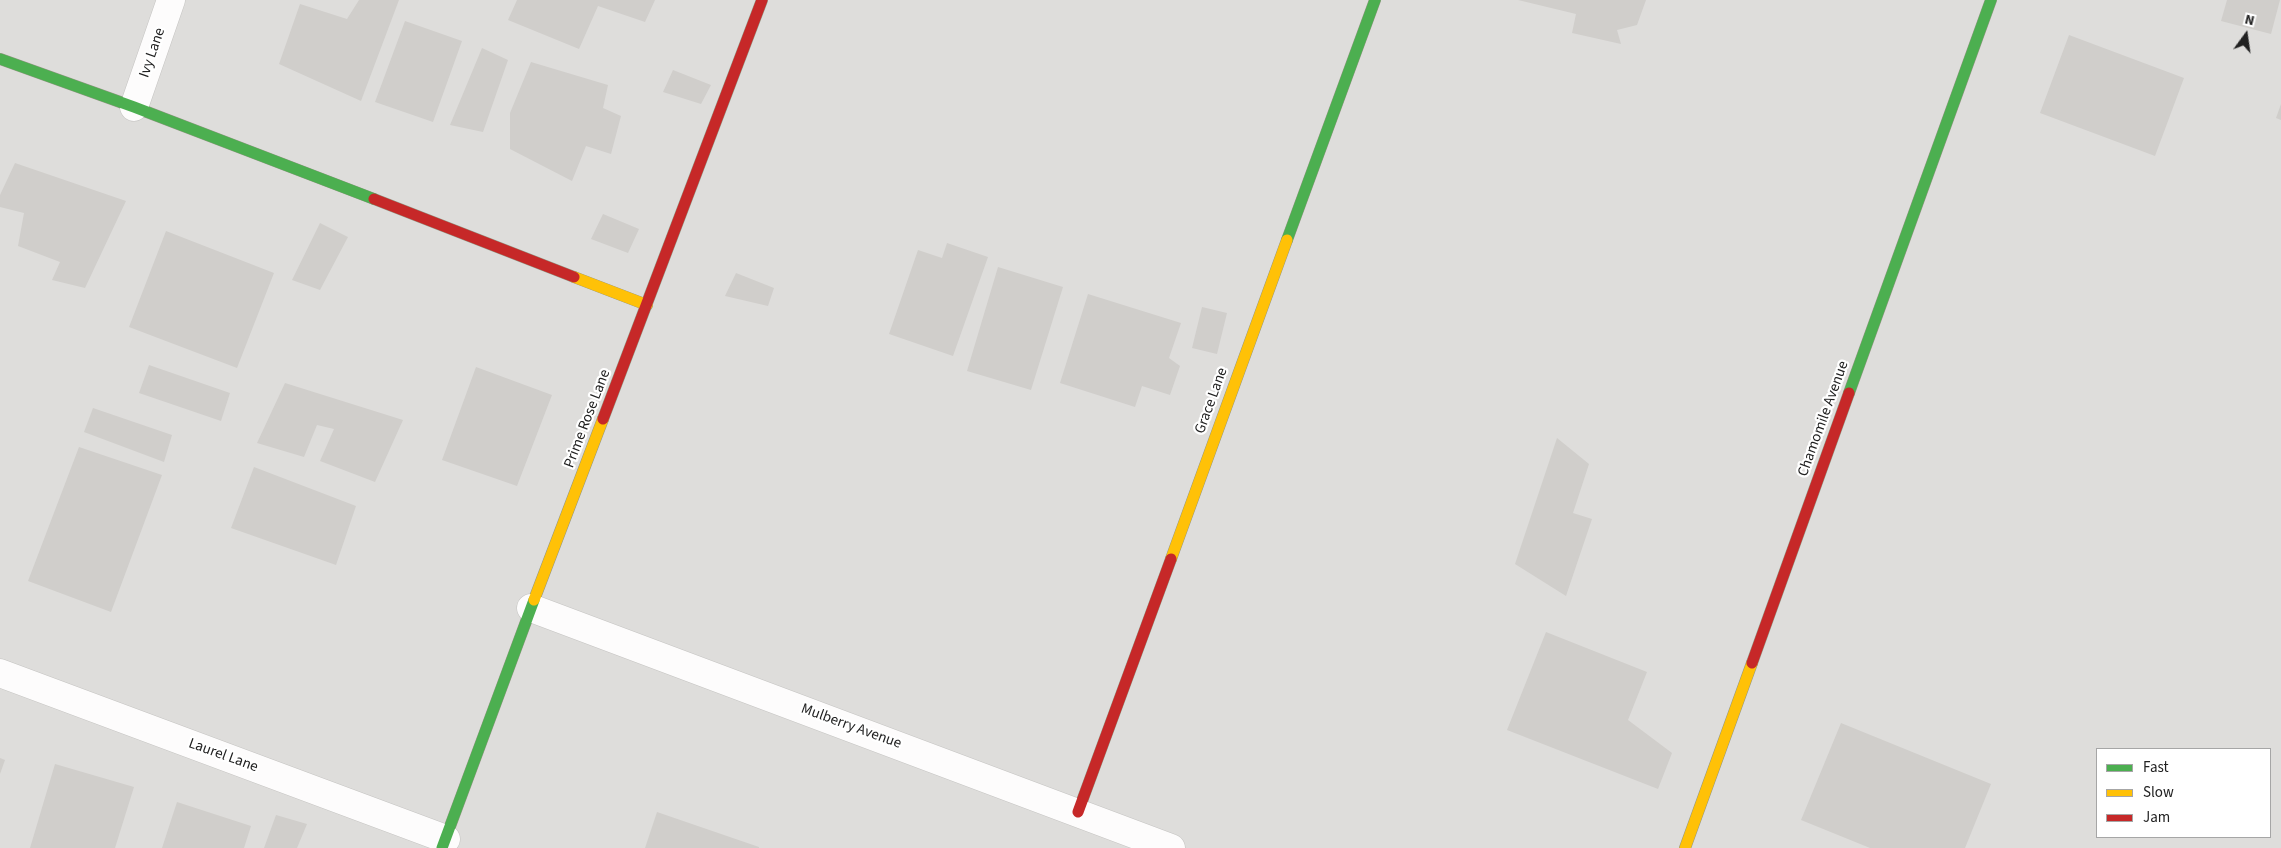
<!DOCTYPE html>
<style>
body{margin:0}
#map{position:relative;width:2281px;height:848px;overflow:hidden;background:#efeeea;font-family:"Source Sans 3",sans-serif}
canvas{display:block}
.legend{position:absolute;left:2096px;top:748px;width:175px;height:90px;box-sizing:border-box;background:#fff;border:1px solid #a6a6a6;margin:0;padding:6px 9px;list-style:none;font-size:15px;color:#212121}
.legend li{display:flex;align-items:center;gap:10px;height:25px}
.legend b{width:25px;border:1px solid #a6a6a6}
.north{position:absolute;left:2221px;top:10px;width:50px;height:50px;-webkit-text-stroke:4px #fff;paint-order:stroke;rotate:14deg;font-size:14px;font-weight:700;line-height:20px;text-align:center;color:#212121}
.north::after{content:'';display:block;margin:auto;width:18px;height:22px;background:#212121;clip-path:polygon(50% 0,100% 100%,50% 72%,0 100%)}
</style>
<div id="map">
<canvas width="2281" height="848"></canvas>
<ul class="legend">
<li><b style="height:6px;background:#4caf50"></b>Fast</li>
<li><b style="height:6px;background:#ffc107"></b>Slow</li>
<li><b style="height:6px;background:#c62828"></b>Jam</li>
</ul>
<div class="north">N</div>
</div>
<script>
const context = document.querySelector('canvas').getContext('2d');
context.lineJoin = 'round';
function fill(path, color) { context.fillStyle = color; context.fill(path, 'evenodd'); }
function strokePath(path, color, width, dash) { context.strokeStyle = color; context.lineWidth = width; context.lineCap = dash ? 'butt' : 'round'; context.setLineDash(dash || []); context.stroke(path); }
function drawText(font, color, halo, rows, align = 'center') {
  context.font = font + ' "Source Sans 3",sans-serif'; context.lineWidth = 4.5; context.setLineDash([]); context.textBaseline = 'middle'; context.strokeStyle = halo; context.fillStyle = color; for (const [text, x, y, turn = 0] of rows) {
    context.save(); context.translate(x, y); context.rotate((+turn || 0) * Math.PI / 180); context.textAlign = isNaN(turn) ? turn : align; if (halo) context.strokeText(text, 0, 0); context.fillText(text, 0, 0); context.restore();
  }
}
const residential = new Path2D(`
 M0 0H2281V848H0ZM2097 749H2270V837H2097Z`);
const building = new Path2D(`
 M359 0H399L361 101 279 64 300 4 347 19Z
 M517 0H655L645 22 598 6 579 49 508 20Z
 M1518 0H1646L1637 25 1617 30 1621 44 1572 33 1576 14Z
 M2227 0H2280L2271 34 2221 21Z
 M405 21 462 41 433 122 375 102Z
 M2069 35 2184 78 2155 156 2040 113Z
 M482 48 508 60 483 132 450 125Z
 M531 62 608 85 603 108 621 116 611 154 586 146 572 181 510 149V113Z
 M673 70 711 85 701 104 663 92Z
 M2281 104V120L2276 118Z
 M15 163 126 201 85 288 52 280 60 262 18 246 24 213 0 207V195Z
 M603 214 639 229 628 253 591 239Z
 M320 223 348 237 320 290 292 280Z
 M166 231 274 273 237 368 129 327Z
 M947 243 988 257 953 356 889 334 918 250 942 258Z
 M998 267 1063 287 1031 390 967 371Z
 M736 273 774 288 768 306 725 296Z
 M1088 294 1181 323 1169 358 1180 366 1170 395 1142 386 1135 407 1060 383Z
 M1202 307 1227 313 1217 354 1192 348Z
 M149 365 230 393 221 421 139 393Z
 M476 367 552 395 517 486 442 460Z
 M285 383 403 420 375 482 320 461 334 429 317 425 304 457 257 443Z
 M93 408 172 435 164 462 84 432Z
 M1557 438 1589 464 1573 513 1592 519 1566 596 1515 564Z
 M79 447 162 475 111 612 28 581Z
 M254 467 356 506 336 565 231 528Z
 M1546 632 1647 672 1628 720 1672 753 1658 789 1507 730Z
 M1841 723 1991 784 1965 848H1870L1801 820Z
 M0 758 5 760 0 774Z
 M55 764 134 787 115 848H30Z
 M177 802 251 826 244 848H162Z
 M657 812 759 847V848H645Z
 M276 815 307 824 297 848H264Z`);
const street = new Path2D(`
 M134 107 171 0
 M531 608 1171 848
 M0 673 446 839`);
const fast = new Path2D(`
 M0 59 134 107 374 199
 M1287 240 1375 0
 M1849 393 1991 0
 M442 848 534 600`);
const slow = new Path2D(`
 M574 277 647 305
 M1171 559 1287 240
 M534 600 603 419
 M1685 848 1752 663`);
const jam = new Path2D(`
 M374 199 574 277
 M603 419 762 0
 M1752 663 1849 393
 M1078 812 1171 559`);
const streetNames = [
 ["Ivy Lane",153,53,-71],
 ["Grace Lane",1212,401,-70],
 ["Prime Rose Lane",588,419,-69],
 ["Chamomile Avenue",1824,419,-70],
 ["Mulberry Avenue",851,727,20],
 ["Laurel Lane",223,756,20]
];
fill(residential, '#dedddb');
fill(building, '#d0cecb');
strokePath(street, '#c5c4c2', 29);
strokePath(fast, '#939784', 12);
strokePath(slow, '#939784', 12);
strokePath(jam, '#939784', 12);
strokePath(street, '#fdfcfc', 28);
strokePath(fast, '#4caf50', 11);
strokePath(slow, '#ffc107', 11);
strokePath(jam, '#c62828', 11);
drawText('15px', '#212121', '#fff', streetNames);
</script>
